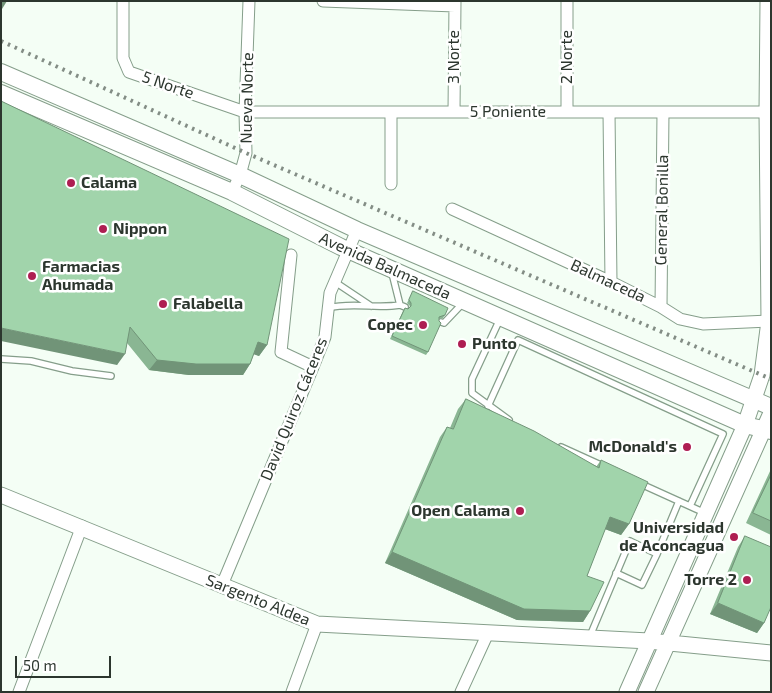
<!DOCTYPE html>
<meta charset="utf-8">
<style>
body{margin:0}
#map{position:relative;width:772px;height:693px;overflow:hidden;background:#f4fef5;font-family:"Exo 2",sans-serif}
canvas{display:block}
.frame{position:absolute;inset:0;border:2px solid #2c362e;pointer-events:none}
.scale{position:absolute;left:15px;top:656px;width:96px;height:22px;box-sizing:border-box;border:2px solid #2c362e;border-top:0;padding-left:6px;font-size:15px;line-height:18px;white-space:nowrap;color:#2c362e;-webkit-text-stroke:4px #fff;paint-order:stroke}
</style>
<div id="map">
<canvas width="772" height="693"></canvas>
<div class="frame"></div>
<div class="scale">50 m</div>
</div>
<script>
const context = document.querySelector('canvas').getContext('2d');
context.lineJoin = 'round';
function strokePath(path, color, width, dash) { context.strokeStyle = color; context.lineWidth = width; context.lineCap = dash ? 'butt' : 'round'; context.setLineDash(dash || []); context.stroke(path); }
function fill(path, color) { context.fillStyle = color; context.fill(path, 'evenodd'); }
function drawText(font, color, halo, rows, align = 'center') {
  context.font = font + ' "Exo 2",sans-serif'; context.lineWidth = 5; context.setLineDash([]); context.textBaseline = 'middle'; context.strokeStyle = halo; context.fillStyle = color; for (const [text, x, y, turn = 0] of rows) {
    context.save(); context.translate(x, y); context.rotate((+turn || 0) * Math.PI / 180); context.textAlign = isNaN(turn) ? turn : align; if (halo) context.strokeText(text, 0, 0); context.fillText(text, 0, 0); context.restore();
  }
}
const lane = new Path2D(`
 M392 273 400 305 405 307
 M335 282 371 306
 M328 308C351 302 376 309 400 305
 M500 319 472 379V393L509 420
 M441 322 444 323 463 303
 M1 359 31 361 72 371 111 376
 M488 406 518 340 723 434 690 506
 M561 447 605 467
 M641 484 705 513
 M616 573 642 585 657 554
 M590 636 630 541 657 554 679 501`);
const street = new Path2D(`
 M123 1V58L129 72 245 112H771
 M323 1 455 6
 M391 112V184
 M454 112 455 1
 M567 112V1
 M609 112 611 282
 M232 192 240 175 246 153 245 112 249 1
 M452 209 611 282 661 307 680 319 703 324 769 321
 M291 255 281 352 313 367
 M661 307 663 112
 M222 585 313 367 325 337 330 293 357 230
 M19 692 82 526
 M292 692 317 624
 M461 692 488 633`);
const secondary = new Path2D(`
 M1 495 317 624 649 641 771 653
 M627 692 745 425 762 375 769 321 767 112 768 1
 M646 692 771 413`);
const primary = new Path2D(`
 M1 72 240 175 357 230 771 407
 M1 93 232 192 341 247 745 425 771 431`);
const rail = new Path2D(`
 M1 41 246 153 771 379`);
const wall = new Path2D(`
 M1 101 267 345 259 356 254 354 250 364 243 375H189L149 370 127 343 117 365Z
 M413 291 445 315 443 318 439 319 428 352 426 355 390 339 403 311 405 308 408 309 409 308 410 306 407 303Z
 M466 399 596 467 601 460 629 524 621 535 605 529 587 576 590 611 583 622 517 620 385 563 440 437 447 427 450 428 458 409Z
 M771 469V535L746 523Z
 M745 536 764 623 757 633 710 614 738 547Z`);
const shadedWall = new Path2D(`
 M1 1H7L2 9H1Z
 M1 328 125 354 117 365 1 341Z
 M258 342 267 345 259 356 250 353Z
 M157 360 250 364 243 375H189L149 370Z
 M610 517 629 524 621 535 602 528Z
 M392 552 590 611 583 622 517 620 385 563Z
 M718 603 764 623 757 633 710 614Z`);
const building = new Path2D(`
 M1 101 289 239 267 345 258 342 250 364H196L157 360 130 327 125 354 1 328Z
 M413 291 448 308 445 315 439 317V321L441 323 428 352 392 336 405 308 408 309 411 306V303L409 300Z
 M466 399 534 431 599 468 601 460 648 482 629 524 610 517 587 576 604 582 590 611 524 609 392 552 447 427 453 429Z
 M771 475V521L753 513Z
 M745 536 771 547V607L764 623 718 603Z`);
const markers = [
 [71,183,5,"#ae1e52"],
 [103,229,5,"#ae1e52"],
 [32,276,5,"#ae1e52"],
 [163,304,5,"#ae1e52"],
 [423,325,5,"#ae1e52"],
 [462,344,5,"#ae1e52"],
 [687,447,5,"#ae1e52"],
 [520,511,5,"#ae1e52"],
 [734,537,5,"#ae1e52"],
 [747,580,5,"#ae1e52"]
];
const streetNames = [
 ["3 Norte",454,57,-90],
 ["2 Norte",567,57,-90],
 ["5 Norte",168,85,19],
 ["Nueva Norte",247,98,-89],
 ["5 Poniente",508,112],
 ["General Bonilla",662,210,-89],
 ["Avenida Balmaceda",385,266,24],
 ["Balmaceda",608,281,25],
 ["David Quiroz Cáceres",294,409,-68],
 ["Sargento Aldea",258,600,22]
];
const poiNames = [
 ["Calama",81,183],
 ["Nippon",113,229],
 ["Farmacias",42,267],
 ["Ahumada",42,285],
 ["Falabella",173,304],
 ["Copec",413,325,"right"],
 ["Punto",472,344],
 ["McDonald's",677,447,"right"],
 ["Open Calama",510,511,"right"],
 ["Universidad",724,528,"right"],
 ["de Aconcagua",724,546,"right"],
 ["Torre 2",737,580,"right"]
];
strokePath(lane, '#859e8a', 8);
strokePath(street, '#859e8a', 13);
strokePath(secondary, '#859e8a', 17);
strokePath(primary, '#859e8a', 18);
strokePath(lane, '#fff', 5.5);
strokePath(street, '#fff', 11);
strokePath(secondary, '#fff', 15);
strokePath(primary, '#fff', 16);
strokePath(rail, '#838d85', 4, [2.5, 5]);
fill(wall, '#8ab693');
fill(shadedWall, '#719478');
fill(building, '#a1d4ab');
strokePath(building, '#719478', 1);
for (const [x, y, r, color] of markers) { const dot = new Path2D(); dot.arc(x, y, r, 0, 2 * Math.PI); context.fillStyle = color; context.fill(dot); strokePath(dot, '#fff', 2); }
drawText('16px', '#2c362e', '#fff', streetNames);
drawText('bold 16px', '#2c362e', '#fff', poiNames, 'left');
</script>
